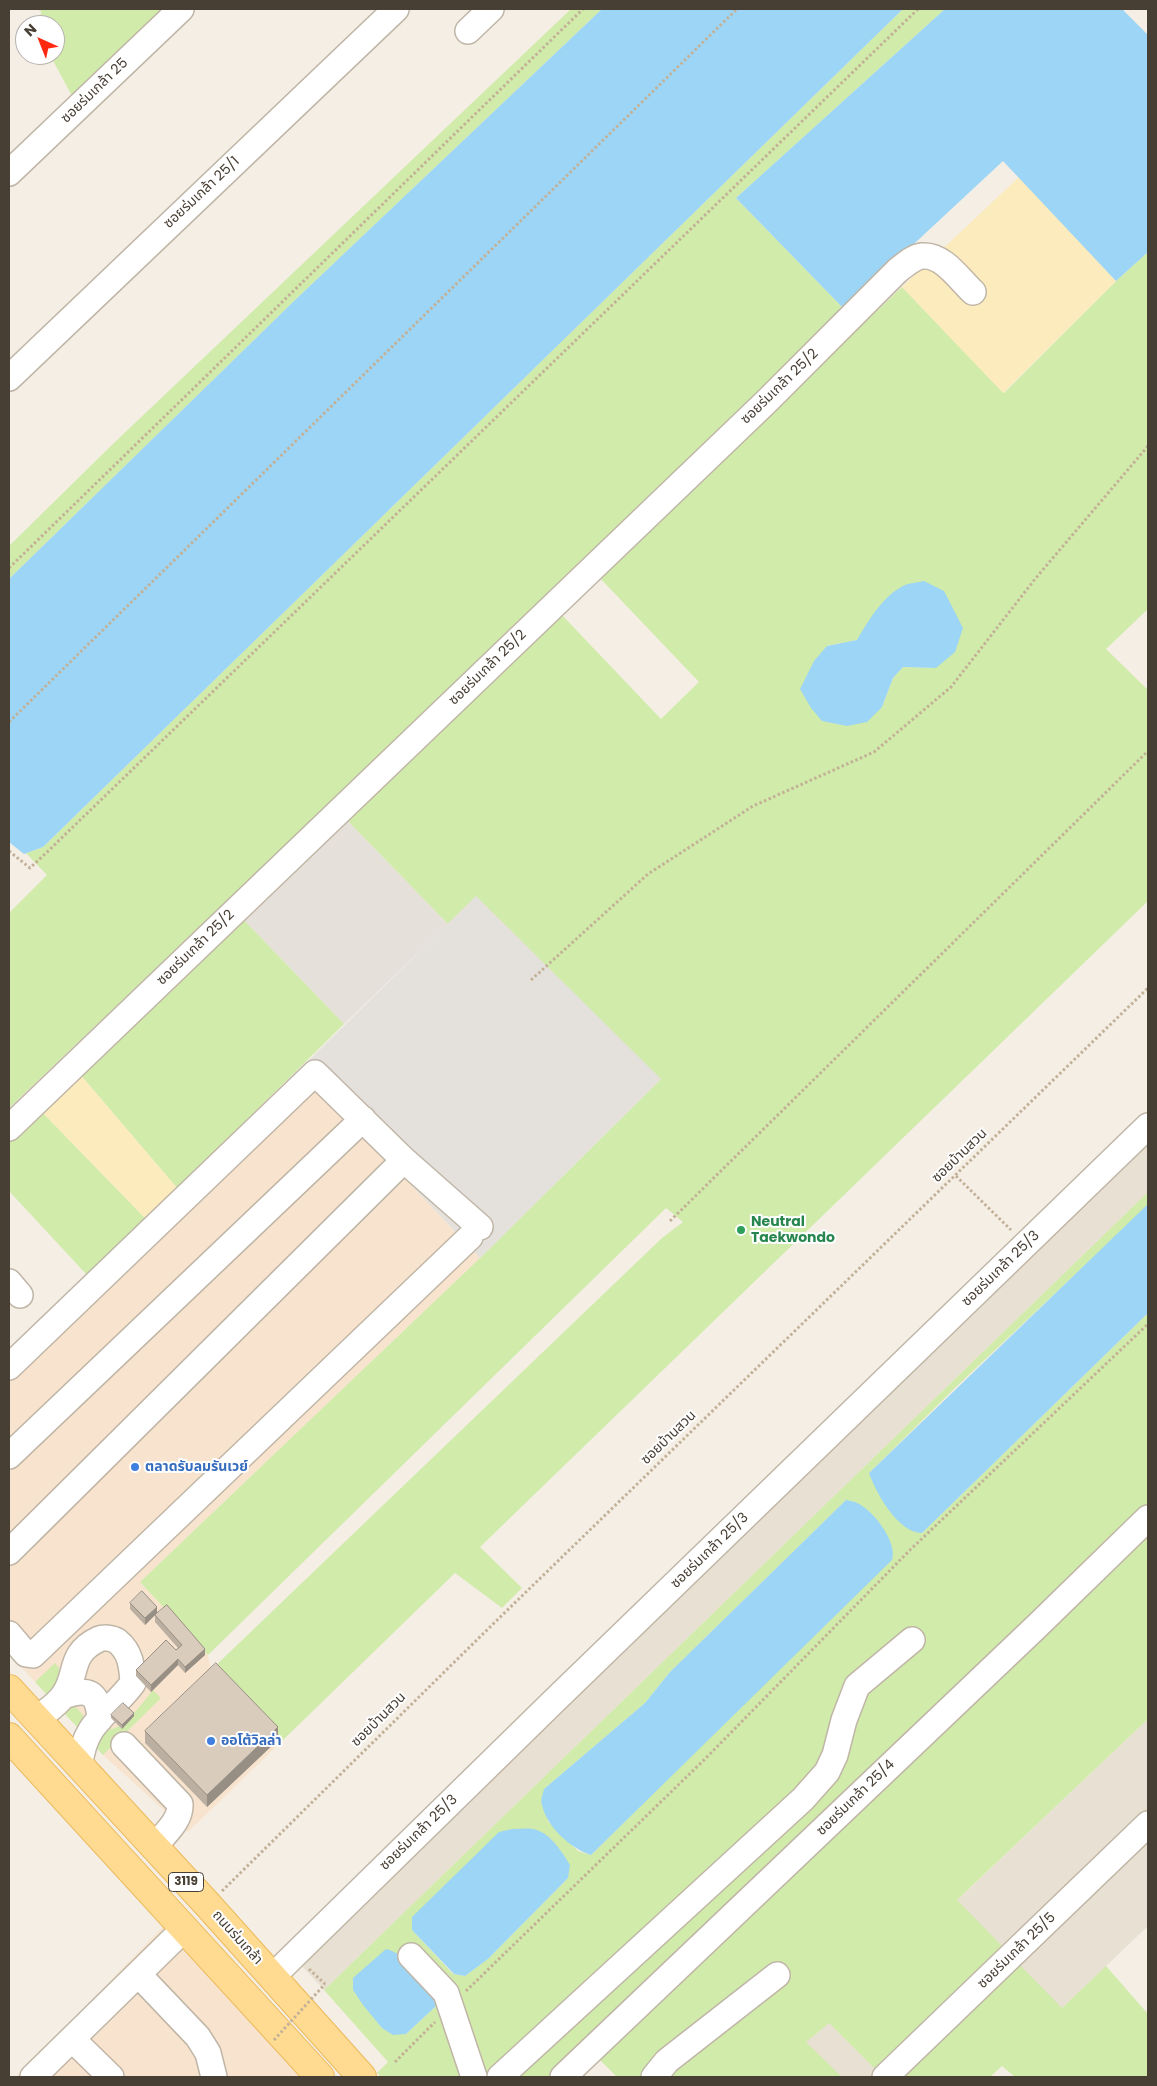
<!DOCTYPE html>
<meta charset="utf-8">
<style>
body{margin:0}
#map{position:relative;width:1157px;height:2086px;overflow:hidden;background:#f4eee5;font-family:Poppins,sans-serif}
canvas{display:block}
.frame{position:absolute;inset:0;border:10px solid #473e34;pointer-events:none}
.north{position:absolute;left:15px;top:15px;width:50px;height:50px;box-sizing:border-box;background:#fff;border:1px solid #b5b2ae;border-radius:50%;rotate:316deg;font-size:14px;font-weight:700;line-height:20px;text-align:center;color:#473e34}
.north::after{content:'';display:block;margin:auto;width:18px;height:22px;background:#ff2910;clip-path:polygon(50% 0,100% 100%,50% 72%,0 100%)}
</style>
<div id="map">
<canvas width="1157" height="2086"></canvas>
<div class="frame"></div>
<div class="north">N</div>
</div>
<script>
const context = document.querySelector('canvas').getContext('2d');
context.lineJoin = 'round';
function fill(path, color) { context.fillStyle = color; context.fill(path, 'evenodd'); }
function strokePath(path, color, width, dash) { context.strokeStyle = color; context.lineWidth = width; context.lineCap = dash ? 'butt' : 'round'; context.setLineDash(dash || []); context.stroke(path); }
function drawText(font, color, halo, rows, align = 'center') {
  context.font = font + ' Poppins,"Noto Sans Thai",sans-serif'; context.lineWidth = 4; context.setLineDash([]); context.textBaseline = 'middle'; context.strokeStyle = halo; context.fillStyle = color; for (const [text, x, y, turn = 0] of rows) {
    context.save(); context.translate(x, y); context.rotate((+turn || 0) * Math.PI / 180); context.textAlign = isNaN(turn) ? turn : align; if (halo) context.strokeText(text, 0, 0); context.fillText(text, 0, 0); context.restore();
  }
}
const residential = new Path2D(`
 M1148 1116V1192L324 1990 288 1951Z
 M1148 1719V1926L990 2077H771L805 2042 829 2022Z`);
const commercial = new Path2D(`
 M301 1068 480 1258 140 1582 208 1655 211 1670 282 1741 188 1832 103 1755 9 1654V1351Z
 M163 1927 303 2077H16Z`);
const industrial = new Path2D(`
 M344 817 448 924 344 1024 240 916Z`);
const green = new Path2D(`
 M36 9H167L72 96 50 55H55V25H40L41 11Z
 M571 9H602L293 302 9 579V546L116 441Z
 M903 9H945L736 198 844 309 641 507 9 1108V913L47 875 26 853 43 847Z
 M1148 252V609L1106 649 1148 690V901L480 1547 522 1588 502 1608 455 1573 282 1741 211 1670 662 1238 683 1222 666 1208 208 1655 140 1582 480 1258 660 1080 476 897 448 924 344 817 559 612 661 719 699 682 598 576 902 287 1004 393 1116 281ZM857 640 936 668 903 667 893 678 882 707 827 646Z
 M240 916 344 1024 177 1188 78 1072Z
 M39 1109 145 1218 87 1275 9 1191V1137Z
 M1148 1192V1204L1138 1215 956 1387 869 1473 922 1533 1148 1313V1508L553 2077H381L377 2073 388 2062 324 1990ZM846 1500 752 1696 591 1855 578 1851 548 1821 544 1789 645 1703 670 1672ZM568 1878 488 1959 465 1976 453 1974 412 1930ZM353 1990 435 2007 406 2034 382 2028Z
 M1148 1530V1719L957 1900 1005 1949 879 2073 829 2023 806 2042 842 2077H617L597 2057Z
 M55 1663C66 1674 55 1686 49 1697L35 1682Z
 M153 1690 161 1698 103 1755 88 1739C96 1732 107 1731 117 1727 129 1722 145 1700 153 1690Z
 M74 1705 83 1715 80 1730 62 1711Z
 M1015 1960 1062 2008 1106 1966 1148 2014V2077H1015L1002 2066 990 2077H894Z`);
const sand = new Path2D(`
 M1019 177 1116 281 1003 393 902 287Z
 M78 1072 177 1188 145 1218 39 1109Z`);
const parking = new Path2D(`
 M476 896 661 1079 480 1258 301 1068Z`);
const water = new Path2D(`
 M602 9H903L43 847 24 854 9 842V579L293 302Z
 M945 9H1122L1148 35V252L1116 281 1003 161 844 309 736 198Z
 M924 581 944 591 963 628 955 652 936 668 903 667 893 678 882 707 867 722 847 726 822 721 811 708 800 689 814 661 827 646 857 640C868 621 886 591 908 584 913 583 919 582 924 581Z
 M1148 1204V1313L922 1533C898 1533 876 1493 869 1473Z
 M846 1500C849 1501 854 1501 857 1503 873 1510 898 1542 892 1560L591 1855C570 1848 547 1827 542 1805 540 1800 543 1794 544 1789L645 1703 670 1672Z
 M512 1829C519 1829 526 1828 533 1829 550 1832 562 1852 570 1865L568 1878 488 1959 465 1976 454 1974 412 1930V1917L499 1832Z
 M386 1949C406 1953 428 1983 440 2000L435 2007 406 2034 393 2035 382 2028 363 2005 353 1990V1978Z`);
const path = new Path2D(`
 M9 568 583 9
 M9 722 737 9
 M9 851 30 868 44 855 918 9
 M531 980 648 874 753 806 874 752 951 687 1035 579 1148 446
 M956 1176 1011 1230
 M670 1221 1148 751
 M222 1891 491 1626 1148 988
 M309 1969 325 1984
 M466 1991 706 1758 910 1550 1148 1324
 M395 2062 435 2022`);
const minor = new Path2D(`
 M468 31 491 9
 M9 173 181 9
 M9 378 396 9
 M9 1128 767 401 898 270C905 265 913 257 922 256 943 254 959 279 973 292
 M9 1282 20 1295
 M9 1367 315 1073 404 1160
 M9 1456 363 1119
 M9 1552 404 1160 480 1227
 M9 1634 26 1654 33 1655 470 1237
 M63 1696C88 1688 98 1691 100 1719
 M37 1719C45 1712 57 1705 63 1696 79 1675 67 1654 99 1639 104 1637 112 1638 117 1641 131 1652 132 1667 133 1683 109 1715 84 1721 80 1765
 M124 1745 180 1804C181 1821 164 1834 154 1847
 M411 1956 446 1993 474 2077
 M138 1974 198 2037 208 2053 214 2077
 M272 1977 554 1701 1148 1126
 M72 2039 111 2077
 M33 2077 184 1929
 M500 2077 803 1799 827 1772 835 1755 844 1720 857 1686 912 1640
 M563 2077 1036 1627 1148 1518
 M654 2077 667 2061 777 1975
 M885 2077 1148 1824`);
const major = new Path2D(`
 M9 1689 208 1905 362 2077
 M9 1737 320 2077`);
const pathBridge = new Path2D(`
 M274 2040 325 1984`);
const wall = new Path2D(`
 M130 1603 157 1613 145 1625 130 1609Z
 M155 1615 205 1655 185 1673 178 1665 151 1692 136 1676V1670L176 1650 178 1648 155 1622Z
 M111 1715 134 1716 122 1729 111 1718Z
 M145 1731 278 1740 207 1807 145 1743Z`);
const shadedWall = new Path2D(`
 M157 1607V1613L145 1625V1618Z
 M205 1649V1655L185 1673V1667Z
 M178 1659V1665L151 1692V1685Z
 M134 1713V1716L122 1729V1725Z
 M278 1727V1740L207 1807V1795Z`);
const building = new Path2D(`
 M142 1591 157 1607 145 1618 130 1603Z
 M167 1605 205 1649 185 1667 178 1659 151 1685 136 1670 166 1640 176 1650 182 1645 155 1615Z
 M216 1663 278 1727 207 1795 145 1731Z
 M123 1703 134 1713 122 1725 111 1715Z`);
const markers = [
 [741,1230,5,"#2e9e5b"],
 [135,1467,5,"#3f7fe0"],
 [211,1741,5,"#3f7fe0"]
];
const shields = [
 [186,1882,35]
];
const shieldNames = [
 ["3119",186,1882]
];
const streetNames = [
 ["ซอยร่มเกล้า 25",95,91,-44],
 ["ซอยร่มเกล้า 25/1",202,193,-43],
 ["ซอยร่มเกล้า 25/2",780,387,-44],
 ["ซอยร่มเกล้า 25/2",488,668,-44],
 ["ซอยร่มเกล้า 25/2",196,948,-44],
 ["ซอยบ้านสวน",960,1156,-44],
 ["ซอยร่มเกล้า 25/3",1001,1269,-44],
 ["ซอยบ้านสวน",669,1438,-44],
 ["ซอยร่มเกล้า 25/3",710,1551,-44],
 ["ซอยบ้านสวน",379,1720,-45],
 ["ซอยร่มเกล้า 25/4",856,1798,-44],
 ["ซอยร่มเกล้า 25/3",419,1833,-44],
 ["ถนนร่มเกล้า",237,1938,48],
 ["ซอยร่มเกล้า 25/5",1017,1951,-44]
];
const leisureNames = [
 ["Neutral",751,1222],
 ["Taekwondo",751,1238]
];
const shopNames = [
 ["ตลาดรับลมรันเวย์",145,1467],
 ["ออโต้วิลล่า",221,1741]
];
fill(residential, '#e8e0d2');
fill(commercial, '#f8e4ce');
fill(industrial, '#e6e0da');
fill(green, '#d1ebaa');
fill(sand, '#fbebbd');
fill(parking, '#e4e1dd');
fill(water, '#9cd5f5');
strokePath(minor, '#c0b6a7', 28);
strokePath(major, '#ecb95a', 30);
strokePath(path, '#c3b197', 3, [2.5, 2.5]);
strokePath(minor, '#fff', 25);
strokePath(major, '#ffdb92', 28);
strokePath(pathBridge, '#c3b197', 3, [2.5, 2.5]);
fill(wall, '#bbafa2');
fill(shadedWall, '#988f84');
fill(building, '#d9ccbc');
strokePath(building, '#988f84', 1);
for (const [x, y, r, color] of markers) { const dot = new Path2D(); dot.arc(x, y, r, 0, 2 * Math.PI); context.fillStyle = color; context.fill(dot); strokePath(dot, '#fff', 2); }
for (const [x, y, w] of shields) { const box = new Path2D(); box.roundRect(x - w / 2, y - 9.5, w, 19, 4); context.fillStyle = '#fff'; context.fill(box); strokePath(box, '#473e34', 1); }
drawText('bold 12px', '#473e34', null, shieldNames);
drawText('14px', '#473e34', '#fff', streetNames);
drawText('bold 14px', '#27864d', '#fff', leisureNames, 'left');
drawText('bold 14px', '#366cbe', '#fff', shopNames, 'left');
</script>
